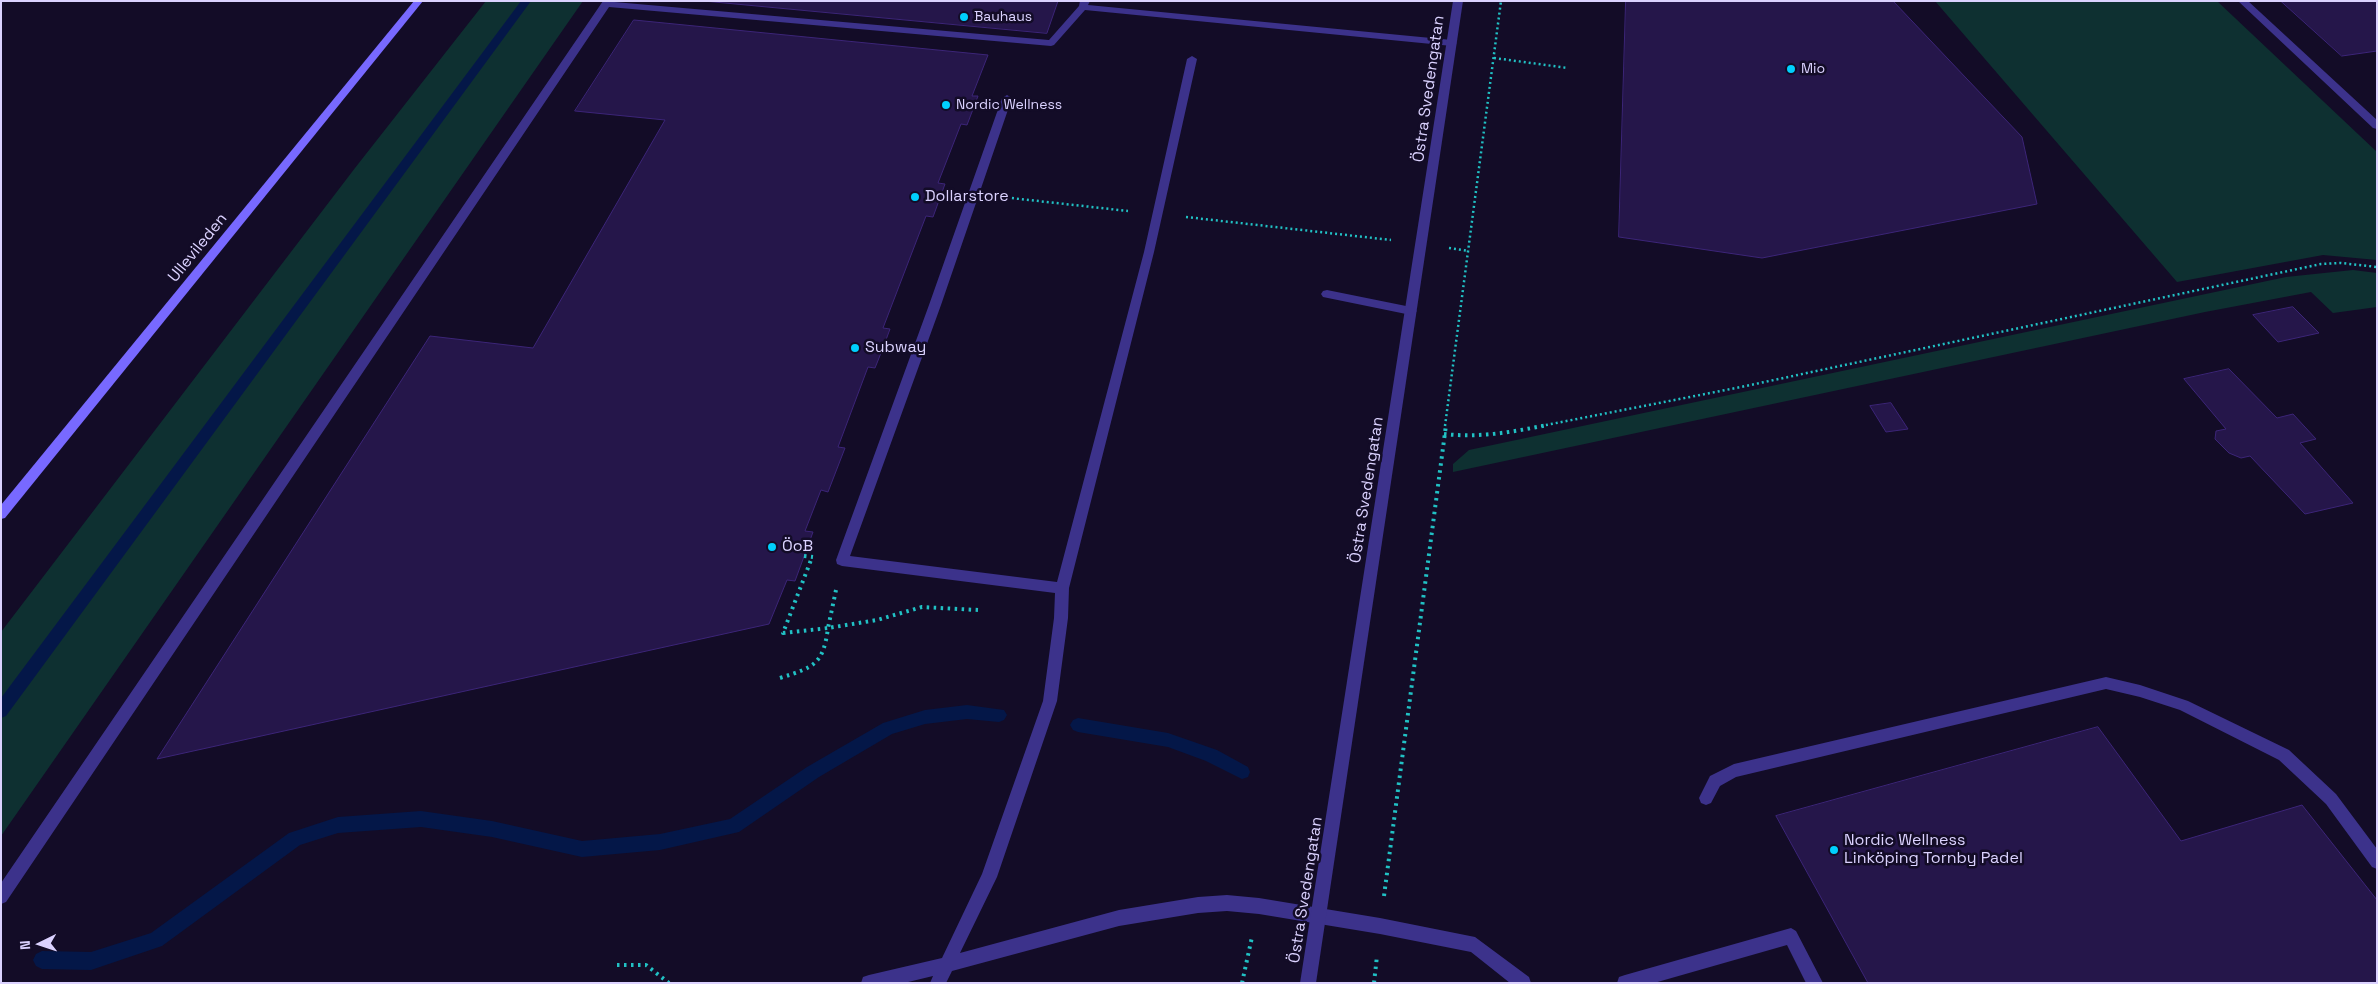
<!DOCTYPE html>
<meta charset="utf-8">
<style>
body{margin:0}
#map{position:relative;width:2378px;height:984px;overflow:hidden;background:#130c27;font-family:"Space Grotesk",sans-serif}
canvas{display:block}
.frame{position:absolute;inset:0;border:2px solid #dbd2ff;pointer-events:none}
.north{position:absolute;left:15px;top:919px;width:50px;height:50px;-webkit-text-stroke:4px #130c27;paint-order:stroke;rotate:266deg;font-size:14px;font-weight:700;line-height:20px;text-align:center;color:#dbd2ff}
.north::after{content:'';display:block;margin:auto;width:18px;height:22px;background:#dbd2ff;clip-path:polygon(50% 0,100% 100%,50% 72%,0 100%)}
</style>
<div id="map">
<canvas width="2378" height="984"></canvas>
<div class="frame"></div>
<div class="north">N</div>
</div>
<script>
const context = document.querySelector('canvas').getContext('2d');
context.lineJoin = 'round';
function fill(path, color) { context.fillStyle = color; context.fill(path, 'evenodd'); }
function strokePath(path, color, width, dash) { context.strokeStyle = color; context.lineWidth = width; context.lineCap = dash ? 'butt' : 'round'; context.setLineDash(dash || []); context.stroke(path); }
function drawText(font, color, halo, rows, align = 'center') {
  context.font = font + ' "Space Grotesk",sans-serif'; context.lineWidth = 5; context.setLineDash([]); context.textBaseline = 'middle'; context.strokeStyle = halo; context.fillStyle = color; for (const [text, x, y, turn = 0] of rows) {
    context.save(); context.translate(x, y); context.rotate((+turn || 0) * Math.PI / 180); context.textAlign = isNaN(turn) ? turn : align; if (halo) context.strokeText(text, 0, 0); context.fillText(text, 0, 0); context.restore();
  }
}
const green = new Path2D(`
 M486 1H583L1 836V632L355 168Z
 M1935 1H2217L2377 152V260L2323 255 2177 282Z
 M2353 270 2377 273V307L2333 313 2311 292 2205 312 1453 472V464L1469 450 2286 277Z`);
const stream = new Path2D(`
 M521 1H531L6 716 1 718V698Z
 M967 705 1004 710 1007 715 1004 720 999 722 967 719 925 724 892 734 819 777 739 832 660 850 582 857 492 837 421 827 338 833 300 845 162 946 91 970 42 969 36 966 33 960 36 954 42 951 91 952 151 933 289 833 338 817 421 811 492 821 582 841 660 834 730 819 807 767 883 723 925 710Z
 M1078 718 1168 733 1217 750 1248 767 1250 772 1248 777 1242 779 1206 761 1168 747 1078 732 1073 730 1070 725 1073 720Z`);
const building = new Path2D(`
 M704 1H1058L1047 33Z
 M1626 1H1893L2022 137 2037 204 1762 258 1619 237Z
 M2281 1H2377V51L2342 56Z
 M634 20 988 55 972 96H978L967 125 961 124 938 183 945 184 933 217 926 216 883 328 890 329 883 348 875 368 868 367 838 447 845 448 828 492 821 490 805 531 813 532 795 581 787 580 769 624 157 759 430 336 533 348 665 120 575 111Z
 M2293 307 2319 333 2278 342 2253 315Z
 M2229 369 2277 418 2293 414 2316 439 2300 443 2353 503 2305 514 2250 456 2241 458 2229 453 2215 439 2216 431 2226 429 2184 379Z
 M1891 403 1908 429 1886 432 1870 406Z
 M2098 727 2181 841 2302 805 2377 900V983H1868L1776 816Z`);
const pathFar1 = new Path2D(`
 M1494 58 1568 68
 M1002 197 1128 211
 M1186 217 1391 240
 M1449 248 1469 251
 M1445 426 1501 1
 M1541 426 1741 387 2321 264 2341 263 2377 267`);
const path = new Path2D(`
 M1444 434C1479 438 1513 432 1547 425
 M804 556 813 557
 M836 590 828 628 877 620 922 607 978 610
 M780 678C814 667 823 665 828 628L783 633 811 560
 M1384 896 1446 425
 M617 965H646L669 983
 M1242 983 1252 937
 M1374 983 1377 956`);
const service = new Path2D(`
 M603 1 1049 40 1079 6 1080 1H1090L1088 5 1452 40 1457 43 1452 46 1085 10 1054 45 1051 46 609 7 6 902 1 904V883Z
 M2238 1H2248L2377 120V129L2373 128Z
 M1192 56 1197 59 1154 252 1069 588 1068 618 1057 701 997 877 960 953 1119 910 1198 897 1227 895 1259 898 1380 918 1475 937 1529 977 1531 983H1510L1471 952 1380 934 1259 914 1227 911 1198 913 1119 926 952 971 946 983H930L933 976 904 983H861L863 977 869 975 942 958 982 874 1043 701 1054 618 1055 593 842 566 837 564 836 560 929 305 1002 98 1007 95 1012 98 941 305 850 556 1057 582 1144 252 1187 59Z
 M1327 290 1411 307 1417 311 1411 315 1323 297 1321 294 1323 291Z
 M2106 677 2140 685 2188 701 2289 750 2336 794 2377 849V869L2372 867 2326 804 2279 760 2180 710 2140 697 2106 689 1736 777 1720 786 1711 803 1706 805 1701 803 1699 798 1710 776 1734 764Z
 M1791 928 1796 931 1823 983H1806L1787 945 1654 983H1617L1619 977 1625 975Z`);
const minor = new Path2D(`
 M1453 1H1463L1316 983H1300Z`);
const secondary = new Path2D(`
 M414 1H423L5 518 1 519V505Z`);
const markers = [
 [964,17,5,"#00cffd"],
 [1791,69,5,"#00cffd"],
 [946,105,5,"#00cffd"],
 [915,197,5,"#00cffd"],
 [855,348,5,"#00cffd"],
 [772,547,5,"#00cffd"],
 [1834,850,5,"#00cffd"]
];
const farPoinames = [
 ["Bauhaus",974,17],
 ["Mio",1801,69],
 ["Nordic Wellness",956,105]
];
const streetNames = [
 ["Östra Svedengatan",1429,89,-82],
 ["Ullevileden",198,248,-51],
 ["Östra Svedengatan",1367,490,-81],
 ["Östra Svedengatan",1306,890,-81]
];
const poiNames = [
 ["Dollarstore",925,197],
 ["Subway",865,348],
 ["ÖoB",782,547],
 ["Nordic Wellness",1844,841],
 ["Linköping Tornby Padel",1844,859]
];
fill(green, '#0e3031');
fill(stream, '#041748');
fill(building, '#25164a');
strokePath(building, '#3c2578', 1);
strokePath(pathFar1, '#21c1c4', 2.5, [2, 3]);
strokePath(path, '#21c1c4', 4, [2.5, 4.5]);
fill(service, '#3c328b');
fill(minor, '#3c328b');
fill(secondary, '#7869ff');
for (const [x, y, r, color] of markers) { const dot = new Path2D(); dot.arc(x, y, r, 0, 2 * Math.PI); context.fillStyle = color; context.fill(dot); strokePath(dot, '#130c27', 2); }
drawText('14px', '#dbd2ff', '#130c27', farPoinames, 'left');
drawText('16px', '#dbd2ff', '#130c27', streetNames);
drawText('16px', '#dbd2ff', '#130c27', poiNames, 'left');
</script>
